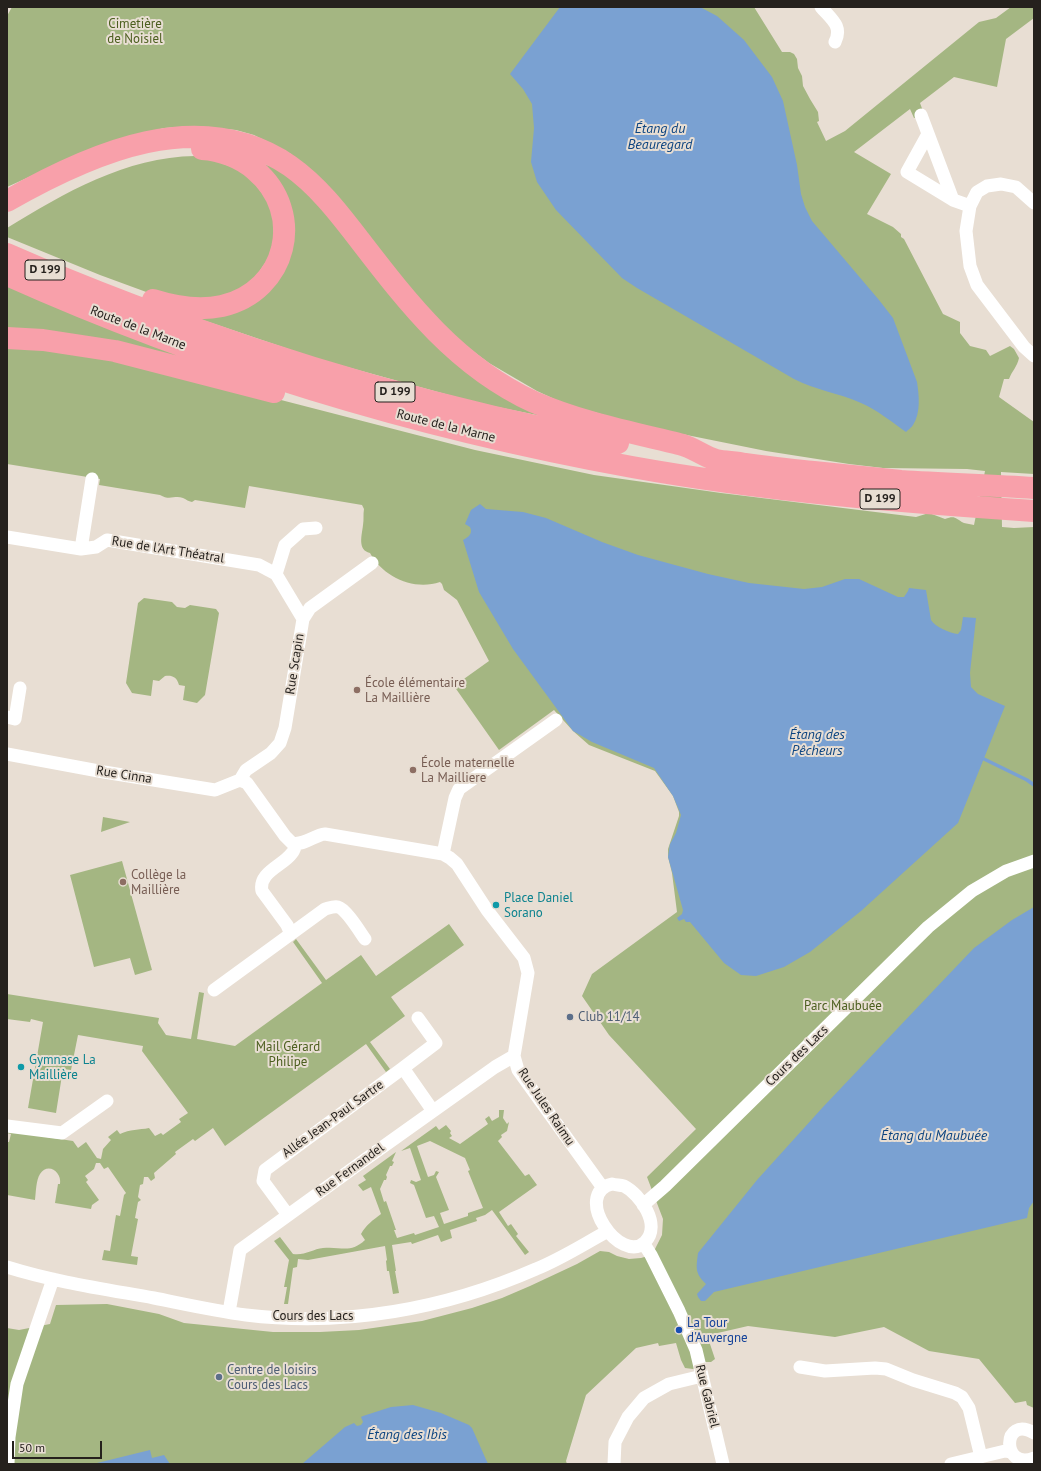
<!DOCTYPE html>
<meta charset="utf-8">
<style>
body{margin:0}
#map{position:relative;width:1041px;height:1471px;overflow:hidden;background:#e8ded3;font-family:"PT Sans",sans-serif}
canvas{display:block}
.frame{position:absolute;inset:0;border:8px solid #25211d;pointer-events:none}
.scale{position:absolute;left:12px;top:1441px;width:90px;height:18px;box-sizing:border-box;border:2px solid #25211d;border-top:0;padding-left:5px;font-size:12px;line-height:14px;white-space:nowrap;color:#25211d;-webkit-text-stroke:3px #e8ded3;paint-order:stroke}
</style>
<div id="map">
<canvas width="1041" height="1471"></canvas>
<div class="frame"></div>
<div class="scale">50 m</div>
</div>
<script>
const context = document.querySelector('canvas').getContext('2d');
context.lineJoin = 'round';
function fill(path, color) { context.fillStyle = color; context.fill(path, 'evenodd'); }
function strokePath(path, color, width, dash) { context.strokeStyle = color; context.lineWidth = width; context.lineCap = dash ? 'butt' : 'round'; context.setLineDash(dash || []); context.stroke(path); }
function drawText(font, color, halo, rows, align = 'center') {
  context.font = font + ' "PT Sans",sans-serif'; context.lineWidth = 4; context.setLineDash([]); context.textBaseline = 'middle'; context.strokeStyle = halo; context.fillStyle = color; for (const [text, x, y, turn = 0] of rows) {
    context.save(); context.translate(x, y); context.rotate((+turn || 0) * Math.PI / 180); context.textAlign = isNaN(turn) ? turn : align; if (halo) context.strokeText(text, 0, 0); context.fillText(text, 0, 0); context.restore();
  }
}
const green = new Path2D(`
 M12 7H754L782 52H790L794 54 797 59 798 68 802 76 803 86 810 99 818 112 819 121 817 122 826 141 845 131 979 22 996 18 1011 7H1034V18L1006 39 997 87 954 77 920 103 924 114 914 118 910 109 854 152 891 174 867 214 893 227 901 234V237L904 239 943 314 960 322V333L970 346 986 350 990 356 1010 346 1014 349 1019 358C1017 367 1012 371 1009 379H1004L999 397 1034 422V474L1001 472 1002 527 1014 528 1034 527V1408L1027 1405 1026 1401 1015 1403 979 1359 929 1351 884 1327 835 1337 748 1326 709 1335 710 1344 715 1359 711 1362H705L693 1369 685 1368 681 1360 676 1343 659 1346 658 1343 636 1348 586 1395 566 1461 567 1464H7V1328L19 1330 50 1324 56 1305 107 1304 159 1314 184 1323 273 1332H320L359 1330 422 1321 472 1308 502 1298 530 1286 577 1264 600 1251 609 1252 617 1256 629 1259 641 1258 651 1255 655 1249 662 1235 663 1219 647 1177 696 1129 609 1035 582 996 592 974 677 912 672 873 668 857V849L679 816V812L673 796 655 771 589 745 573 731 554 710 499 750 454 686 489 661 457 600 444 590 442 584 440 582C414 591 383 577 370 553 357 550 362 535 363 525 364 520 363 514 364 509L362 505 249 486 245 508 195 500 192 502C188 501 187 500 183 498 174 495 170 501 160 495L99 485 100 479 7 464V348L46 349 100 357 281 400 475 450 594 475 721 493 916 517 929 513 945 519C955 515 955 518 964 523 967 524 971 524 974 525L985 471 967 469 883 468 849 464 766 451 647 427 565 404 537 391 489 363 458 340 438 322 291 154 254 135 236 130 195 126 164 128 148 132 69 159 7 187V16Z
 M194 141 291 173 396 296 566 421 478 403 318 359 191 316 259 295 284 200Z
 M195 156 208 158 247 173 273 208 274 250 250 285 215 300 149 293 100 275 7 237V228C64 193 126 157 195 156Z
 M7 286 191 360 7 335Z
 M144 598 172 602 177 607 185 608 190 605 216 609 219 613 205 695 197 703 183 700 185 686 179 685C177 677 172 675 165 676L159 681 153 680 151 696 132 693 126 683 138 603Z
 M103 817 130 822 101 832Z
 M122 861 152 970 135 975 130 958 94 967 70 875Z
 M449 924 464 945 391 997 405 1016 370 1042 390 1069 386 1072 366 1044 225 1146 213 1128 195 1141 193 1139 175 1152 176 1154 154 1173 155 1178 151 1181 148 1177H144L143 1184 140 1185 138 1197 141 1200 138 1202 135 1218 138 1219 131 1256 138 1257 137 1265 102 1260 104 1250 110 1251 116 1215 120 1216 124 1195 126 1193 108 1167 104 1169 100 1163H96L94 1169 85 1176 88 1180 86 1182 99 1200 92 1205 91 1209 55 1203 58 1184H60C62 1172 48 1162 40 1174 36 1180 36 1192 35 1200L7 1195V1156L8 1148H7V1142H9L11 1134 7 1133V1131L73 1141 78 1148 86 1142 97 1158 101 1159 103 1149 111 1140 108 1137 117 1130 120 1134C130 1129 139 1130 149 1128L155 1136 161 1133 163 1135 181 1122 179 1119 188 1113 142 1051 143 1046 78 1035 71 1070 63 1069 56 1113 28 1108 43 1022 31 1019 30 1022 7 1019V994L159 1018 158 1023 166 1035 191 1039 199 992 204 993 197 1039 235 1046 322 983 293 942 296 939 326 980 361 955 376 976Z
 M499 1110H504L503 1118 507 1124 509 1122 507 1131 501 1135 502 1137 498 1141 525 1176 529 1174 537 1185 499 1212 508 1226 511 1224 518 1234 516 1236 529 1252 525 1255 492 1210 485 1215 476 1218 477 1221 450 1230 452 1238 441 1242 438 1235 412 1244 411 1242 392 1245 396 1271H395L399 1293 393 1294 389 1271H387L386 1261 387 1260 385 1246 308 1260 298 1259 297 1267 293 1268 288 1304H284L287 1287H284L289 1260 274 1241 280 1237 293 1254C304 1256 313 1249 323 1248 341 1246 350 1254 365 1240L361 1234C366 1225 373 1220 381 1214L371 1187 363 1191 358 1185 366 1180 363 1176 396 1152 392 1161 394 1162 392 1166H390L386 1175 387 1177 386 1180H384L380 1189 384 1202 386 1201 396 1230H394L397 1238 414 1233 415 1235 439 1227 434 1216 426 1218 414 1185 410 1183 411 1180 416 1182 421 1180 410 1148 401 1151 436 1126 439 1130 446 1125 451 1131 450 1133 452 1136 449 1138 460 1144 488 1124 485 1119 489 1116 492 1121 499 1117ZM430 1141 465 1158 470 1170 468 1171 483 1208 468 1213V1216L444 1224 440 1213 449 1210 436 1177 439 1172 436 1171 434 1175 428 1177 417 1146Z`);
const water = new Path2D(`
 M560 7H700L717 16 744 40 772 77 783 101 797 165 801 194 805 207 812 221 879 300 893 318 917 382C919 395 921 413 913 425 912 427 908 430 906 432 892 422 877 410 861 403 839 393 815 390 794 379L637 288 622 278 556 210 537 182 531 162 534 128 532 104 523 89 510 74Z
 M480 504 486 509 523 512 546 518 602 542 638 555 708 574 749 583 804 589 822 587 845 579H859L898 597H904L908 591 909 588 926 590 931 620C935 627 950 633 958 634L961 630 963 617 976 618 970 673 971 687 978 694 1005 706 958 823 861 911 810 952 784 967 756 976 741 975 724 963 690 922H686L684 919 679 921 677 918 682 914 683 910 668 857 670 844 676 833 681 815 673 796 654 768 592 742 573 731 513 649 479 592 463 540C469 537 473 533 470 527L465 524 471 510Z
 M1034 907V1201L1029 1208 1027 1218 714 1292 705 1301H701L698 1297 697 1294 706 1284C695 1273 696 1269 698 1253L757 1180 823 1107 933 991 974 948 1012 920Z
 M413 1405 441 1413 469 1425 472 1428 488 1464H302L345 1427 354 1423 357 1426 361 1425 363 1422 361 1417 363 1416 391 1407Z
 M150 1450 152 1458 164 1455 170 1464H93Z`);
const stream = new Path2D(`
 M984 759 1027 780 1034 785`);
const minor = new Path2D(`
 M821 7C831 19 843 26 835 42
 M921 115 953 200 970 206
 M928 134 907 172 953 200
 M1034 203 1016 187 1001 184 987 186 977 192 970 206 966 231 970 266 977 285 1024 347 1034 356
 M7 537 81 549 96 547 107 540 259 565 276 574 303 619
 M81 549 92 479
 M276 574 285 545 303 529 316 528
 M7 717 15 719 20 688
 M7 754 104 772 215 790 240 780
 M240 780 247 783 285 836 292 843C304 846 314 835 325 834L443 854 450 858 457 864 487 910 524 958 528 973 514 1056 518 1070 603 1188
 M240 780 246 770 271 753 280 743 285 728 303 619 310 608 372 563
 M443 854 455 798 459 789 556 720
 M291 934 287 925 262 891C258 872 283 866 292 853 294 851 295 847 296 844
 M214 990 325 909C329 908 334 906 338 907 346 909 360 932 365 939
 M403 1068 436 1043 418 1018
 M7 1126 62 1133 107 1101
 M612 1184C616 1185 620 1185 624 1186 640 1194 662 1225 645 1242 621 1266 571 1194 612 1184Z
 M643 1205 665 1186 928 927 972 891 1006 871 1034 861
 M288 1215 263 1181 265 1170 403 1068 433 1111
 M644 1244 651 1255 679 1311 696 1350 723 1464
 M7 1267C55 1282 104 1289 154 1298 184 1304 215 1311 246 1315 345 1327 445 1309 536 1269 561 1259 584 1244 608 1231
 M229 1312 240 1250 363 1161 495 1067 514 1056
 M800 1367 825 1371 875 1368 886 1369 913 1380 955 1393 962 1397 969 1408 981 1457
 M1034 1433C1002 1414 1001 1471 1034 1458
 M8 1464 9 1437 17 1384 53 1279
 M614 1464 615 1442 628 1417 644 1398 669 1384 702 1376
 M951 1464 1005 1451 1010 1452`);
const trunk = new Path2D(`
 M7 201C91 153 200 104 290 166 317 185 338 212 358 238 408 303 456 366 534 402 580 422 630 432 679 444 693 447 703 456 716 460 725 462 736 462 745 464 768 467 791 470 814 472 843 475 872 478 901 481 945 484 990 485 1034 488
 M7 254C48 272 90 289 132 305 290 366 452 412 618 443
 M7 275C206 364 417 428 632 467 765 491 899 502 1034 511
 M153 300C175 307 199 311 222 306 287 291 306 213 255 170 241 158 221 150 202 149
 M7 338 43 340 115 351 274 392`);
const markers = [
 [357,690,4,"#8d6e63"],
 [413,770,4,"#8d6e63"],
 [123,882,4,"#8d6e63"],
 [496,905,4,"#0f9aa8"],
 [570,1017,4,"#5c6f8a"],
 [21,1067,4,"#0f9aa8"],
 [679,1330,4,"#1a4fb4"],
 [219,1377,4,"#5c6f8a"]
];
const shields = [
 [45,270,40],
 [395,392,40],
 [880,499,40]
];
const shieldNames = [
 ["D 199",45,270],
 ["D 199",395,392],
 ["D 199",880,499]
];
const parkNames = [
 ["Cimetière",135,24],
 ["de Noisiel",135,39],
 ["Parc Maubuée",843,1006],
 ["Mail Gérard",288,1047],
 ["Philipe",288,1062]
];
const streetNames = [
 ["Route de la Marne",138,328,21],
 ["Route de la Marne",446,426,14],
 ["Rue de l'Art Théatral",168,550,9],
 ["Rue Scapin",295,664,-81],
 ["Rue Cinna",124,775,9],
 ["Cours des Lacs",797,1056,-44],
 ["Rue Jules Raimu",546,1107,56],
 ["Allée Jean-Paul Sartre",333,1119,-36],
 ["Rue Fernandel",350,1170,-36],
 ["Cours des Lacs",313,1316],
 ["Rue Gabriel",707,1396,76]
];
const educationNames = [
 ["École élémentaire",365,683],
 ["La Maillière",365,698],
 ["École maternelle",421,763],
 ["La Mailliere",421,778],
 ["Collège la",131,875],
 ["Maillière",131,890]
];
const cultureNames = [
 ["Place Daniel",504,898],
 ["Sorano",504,913],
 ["Gymnase La",29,1060],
 ["Maillière",29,1075]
];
const serviceNames = [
 ["Club 11/14",578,1017],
 ["Centre de loisirs",227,1370],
 ["Cours des Lacs",227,1385]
];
const transitNames = [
 ["La Tour",687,1323],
 ["d'Auvergne",687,1338]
];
const waterNames = [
 ["Étang du",660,129],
 ["Beauregard",660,145],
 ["Étang des",817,735],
 ["Pêcheurs",817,751],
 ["Étang du Maubuée",934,1136],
 ["Étang des Ibis",407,1435]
];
fill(green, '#a4b682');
fill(water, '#7aa1d2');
strokePath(stream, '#7aa1d2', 3.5);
strokePath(minor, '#fff', 13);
strokePath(trunk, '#f8a0aa', 22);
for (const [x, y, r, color] of markers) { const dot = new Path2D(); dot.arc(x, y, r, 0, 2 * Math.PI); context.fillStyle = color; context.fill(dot); strokePath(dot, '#e8ded3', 1.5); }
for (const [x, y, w] of shields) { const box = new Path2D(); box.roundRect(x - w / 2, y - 10, w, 20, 3); context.fillStyle = '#e8ded3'; context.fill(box); strokePath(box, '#25211d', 1); }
drawText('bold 12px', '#25211d', null, shieldNames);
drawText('13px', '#4c5f1f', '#e8ded3', parkNames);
drawText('13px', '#25211d', '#e8ded3', streetNames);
drawText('13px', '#785e54', '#e8ded3', educationNames, 'left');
drawText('13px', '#0d838f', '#e8ded3', cultureNames, 'left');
drawText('13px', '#4e5e75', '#e8ded3', serviceNames, 'left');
drawText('13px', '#164399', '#e8ded3', transitNames, 'left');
drawText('italic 14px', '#0c4480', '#e8ded3', waterNames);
</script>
